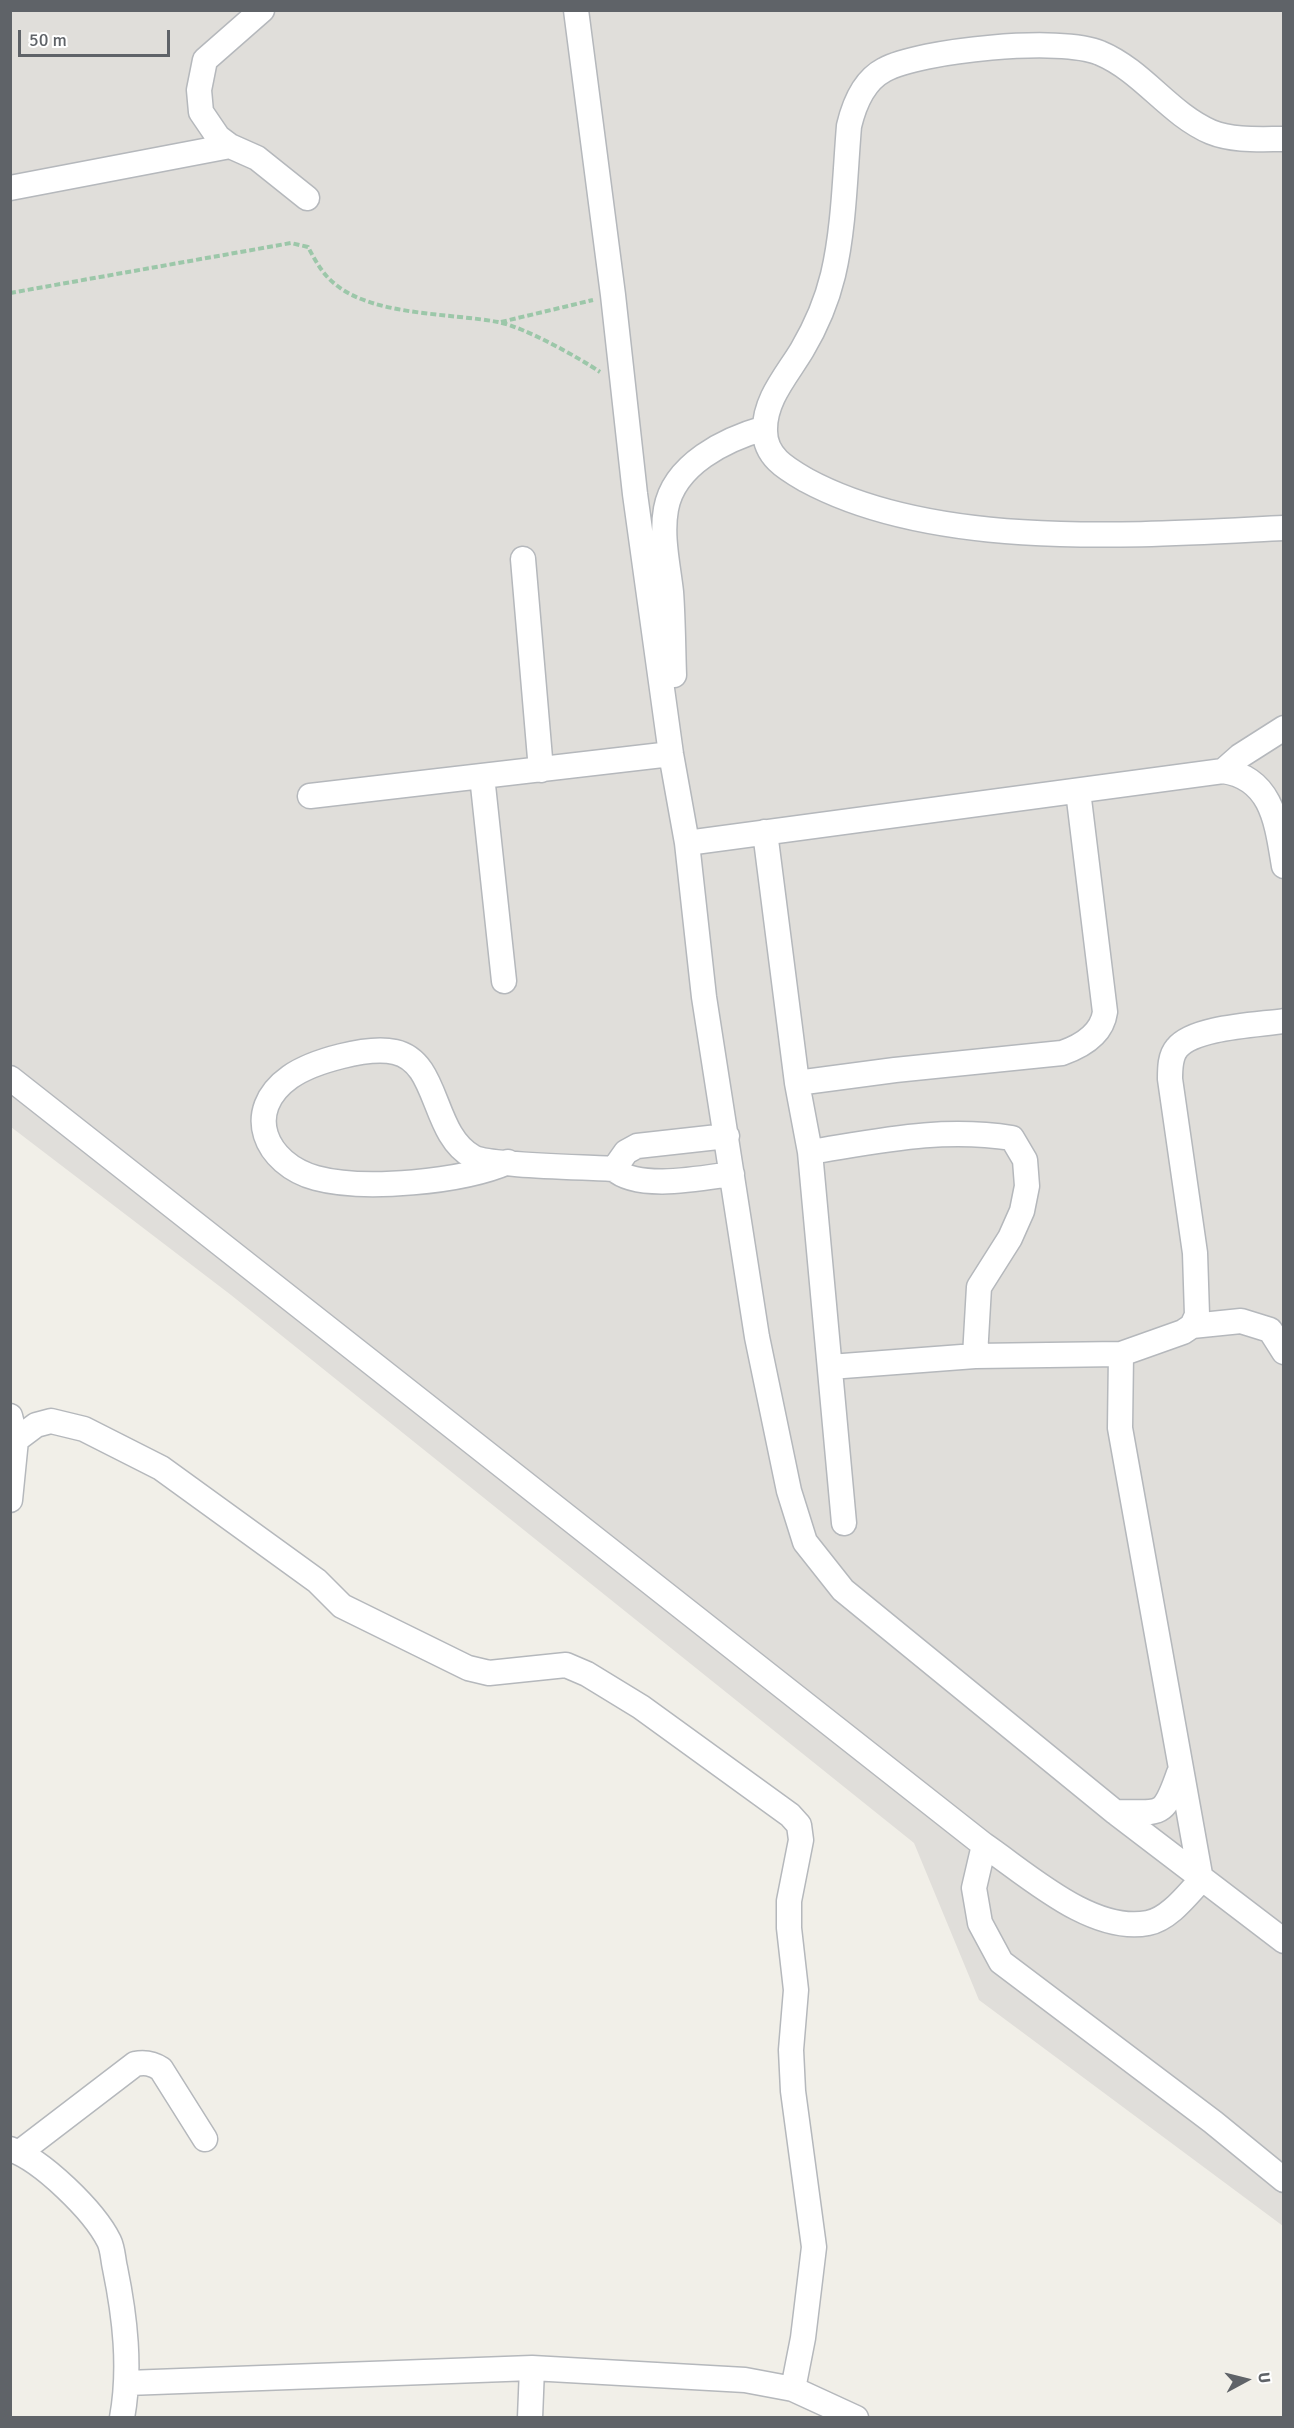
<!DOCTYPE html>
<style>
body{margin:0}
#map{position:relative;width:1294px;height:2428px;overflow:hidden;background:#f1efe8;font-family:Signika,sans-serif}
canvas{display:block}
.frame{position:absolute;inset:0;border:12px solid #5f6368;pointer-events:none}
.north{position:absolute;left:1216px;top:2350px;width:60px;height:60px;-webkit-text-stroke:4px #fff;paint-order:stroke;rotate:83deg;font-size:16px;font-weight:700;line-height:24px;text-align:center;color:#5f6368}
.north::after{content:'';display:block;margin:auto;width:21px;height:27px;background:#5f6368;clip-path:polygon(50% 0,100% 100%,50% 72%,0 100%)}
.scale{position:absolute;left:18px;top:30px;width:152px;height:27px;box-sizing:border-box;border:3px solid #5f6368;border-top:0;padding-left:8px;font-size:18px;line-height:21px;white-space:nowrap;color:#5f6368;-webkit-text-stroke:4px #fff;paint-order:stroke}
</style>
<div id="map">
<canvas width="1294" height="2428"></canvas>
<div class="frame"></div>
<div class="north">U</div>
<div class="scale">50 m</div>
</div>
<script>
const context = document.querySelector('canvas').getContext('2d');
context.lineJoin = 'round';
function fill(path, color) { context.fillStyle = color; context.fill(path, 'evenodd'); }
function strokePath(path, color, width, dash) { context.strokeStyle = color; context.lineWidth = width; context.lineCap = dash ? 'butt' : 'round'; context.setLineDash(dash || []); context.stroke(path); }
const industrial = new Path2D(`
 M10 11H1283V2226L979 2000 914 1843 231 1295 11 1127Z`);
const path = new Path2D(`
 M10 293 291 243 308 247C315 260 323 275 335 284 373 316 450 313 498 322 524 327 578 357 600 372
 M501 322 593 300`);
const minor = new Path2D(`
 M262 10 205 60 199 90 201 112 218 137 230 146 257 158 307 198
 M576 10 613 295 635 494 671 754 687 843 704 997 757 1337 789 1491 805 1542 843 1590 1115 1812 1284 1941
 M1284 139C1260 139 1233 141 1211 132 1169 114 1143 71 1100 53 1062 36 920 50 884 70 863 81 854 105 849 126 845 174 844 229 833 275 827 300 815 328 802 350 787 375 764 400 765 431 765 457 787 469 806 480 937 551 1139 535 1284 528
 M10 188 230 146
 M523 559 541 770
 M674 675C673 647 673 619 671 592 668 565 661 536 666 509 674 464 726 439 765 428
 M1223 771 1240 756 1284 728
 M482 776 504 981
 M310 796 671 754
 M765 832 797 1083 895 1070 1062 1053C1082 1046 1102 1034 1105 1012L1078 791
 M687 843 1223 771C1273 778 1277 825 1284 866
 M10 1078 984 1845C1028 1875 1092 1934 1148 1923 1169 1919 1187 1895 1201 1880L1120 1428 1121 1354 1183 1332 1192 1326 1197 1315 1195 1253 1170 1079C1170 1068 1170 1056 1177 1048 1194 1027 1257 1025 1284 1021
 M797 1083 810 1152 844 1523
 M810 1152C880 1141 940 1127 1012 1138L1025 1160 1027 1186 1022 1211 1010 1238 979 1287 975 1356
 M508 1162C462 1182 364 1191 316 1178 265 1164 242 1111 290 1077 313 1061 368 1046 395 1052 440 1062 431 1134 473 1157 490 1166 588 1167 614 1169 638 1191 702 1178 732 1174
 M614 1169 626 1152 637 1146 727 1136
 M1192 1326 1241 1321 1270 1330 1284 1352
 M830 1367 975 1356 1121 1354
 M10 1416 16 1440 10 1500
 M16 1440 36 1425 51 1421 84 1429 161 1468 317 1581 342 1606 468 1668 489 1673 566 1665 587 1674 641 1707 790 1815 799 1825 801 1840 789 1901V1928L796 1990 791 2050 793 2091 814 2247 803 2338 793 2389
 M1115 1812C1162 1812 1163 1819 1179 1773
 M984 1845 974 1888 980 1923 1001 1962 1213 2122 1284 2180
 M10 2149C42 2160 94 2211 109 2241 113 2249 113 2260 115 2268 125 2317 131 2368 122 2418
 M20 2152 135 2064C145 2062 152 2063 161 2069L205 2139
 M127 2383 532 2368 745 2380 793 2389 856 2418
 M530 2418 532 2368`);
fill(industrial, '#e0deda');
strokePath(minor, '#b5b8bc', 27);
strokePath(path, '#9cc7a9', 4, [6, 3]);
strokePath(minor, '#fff', 24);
</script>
